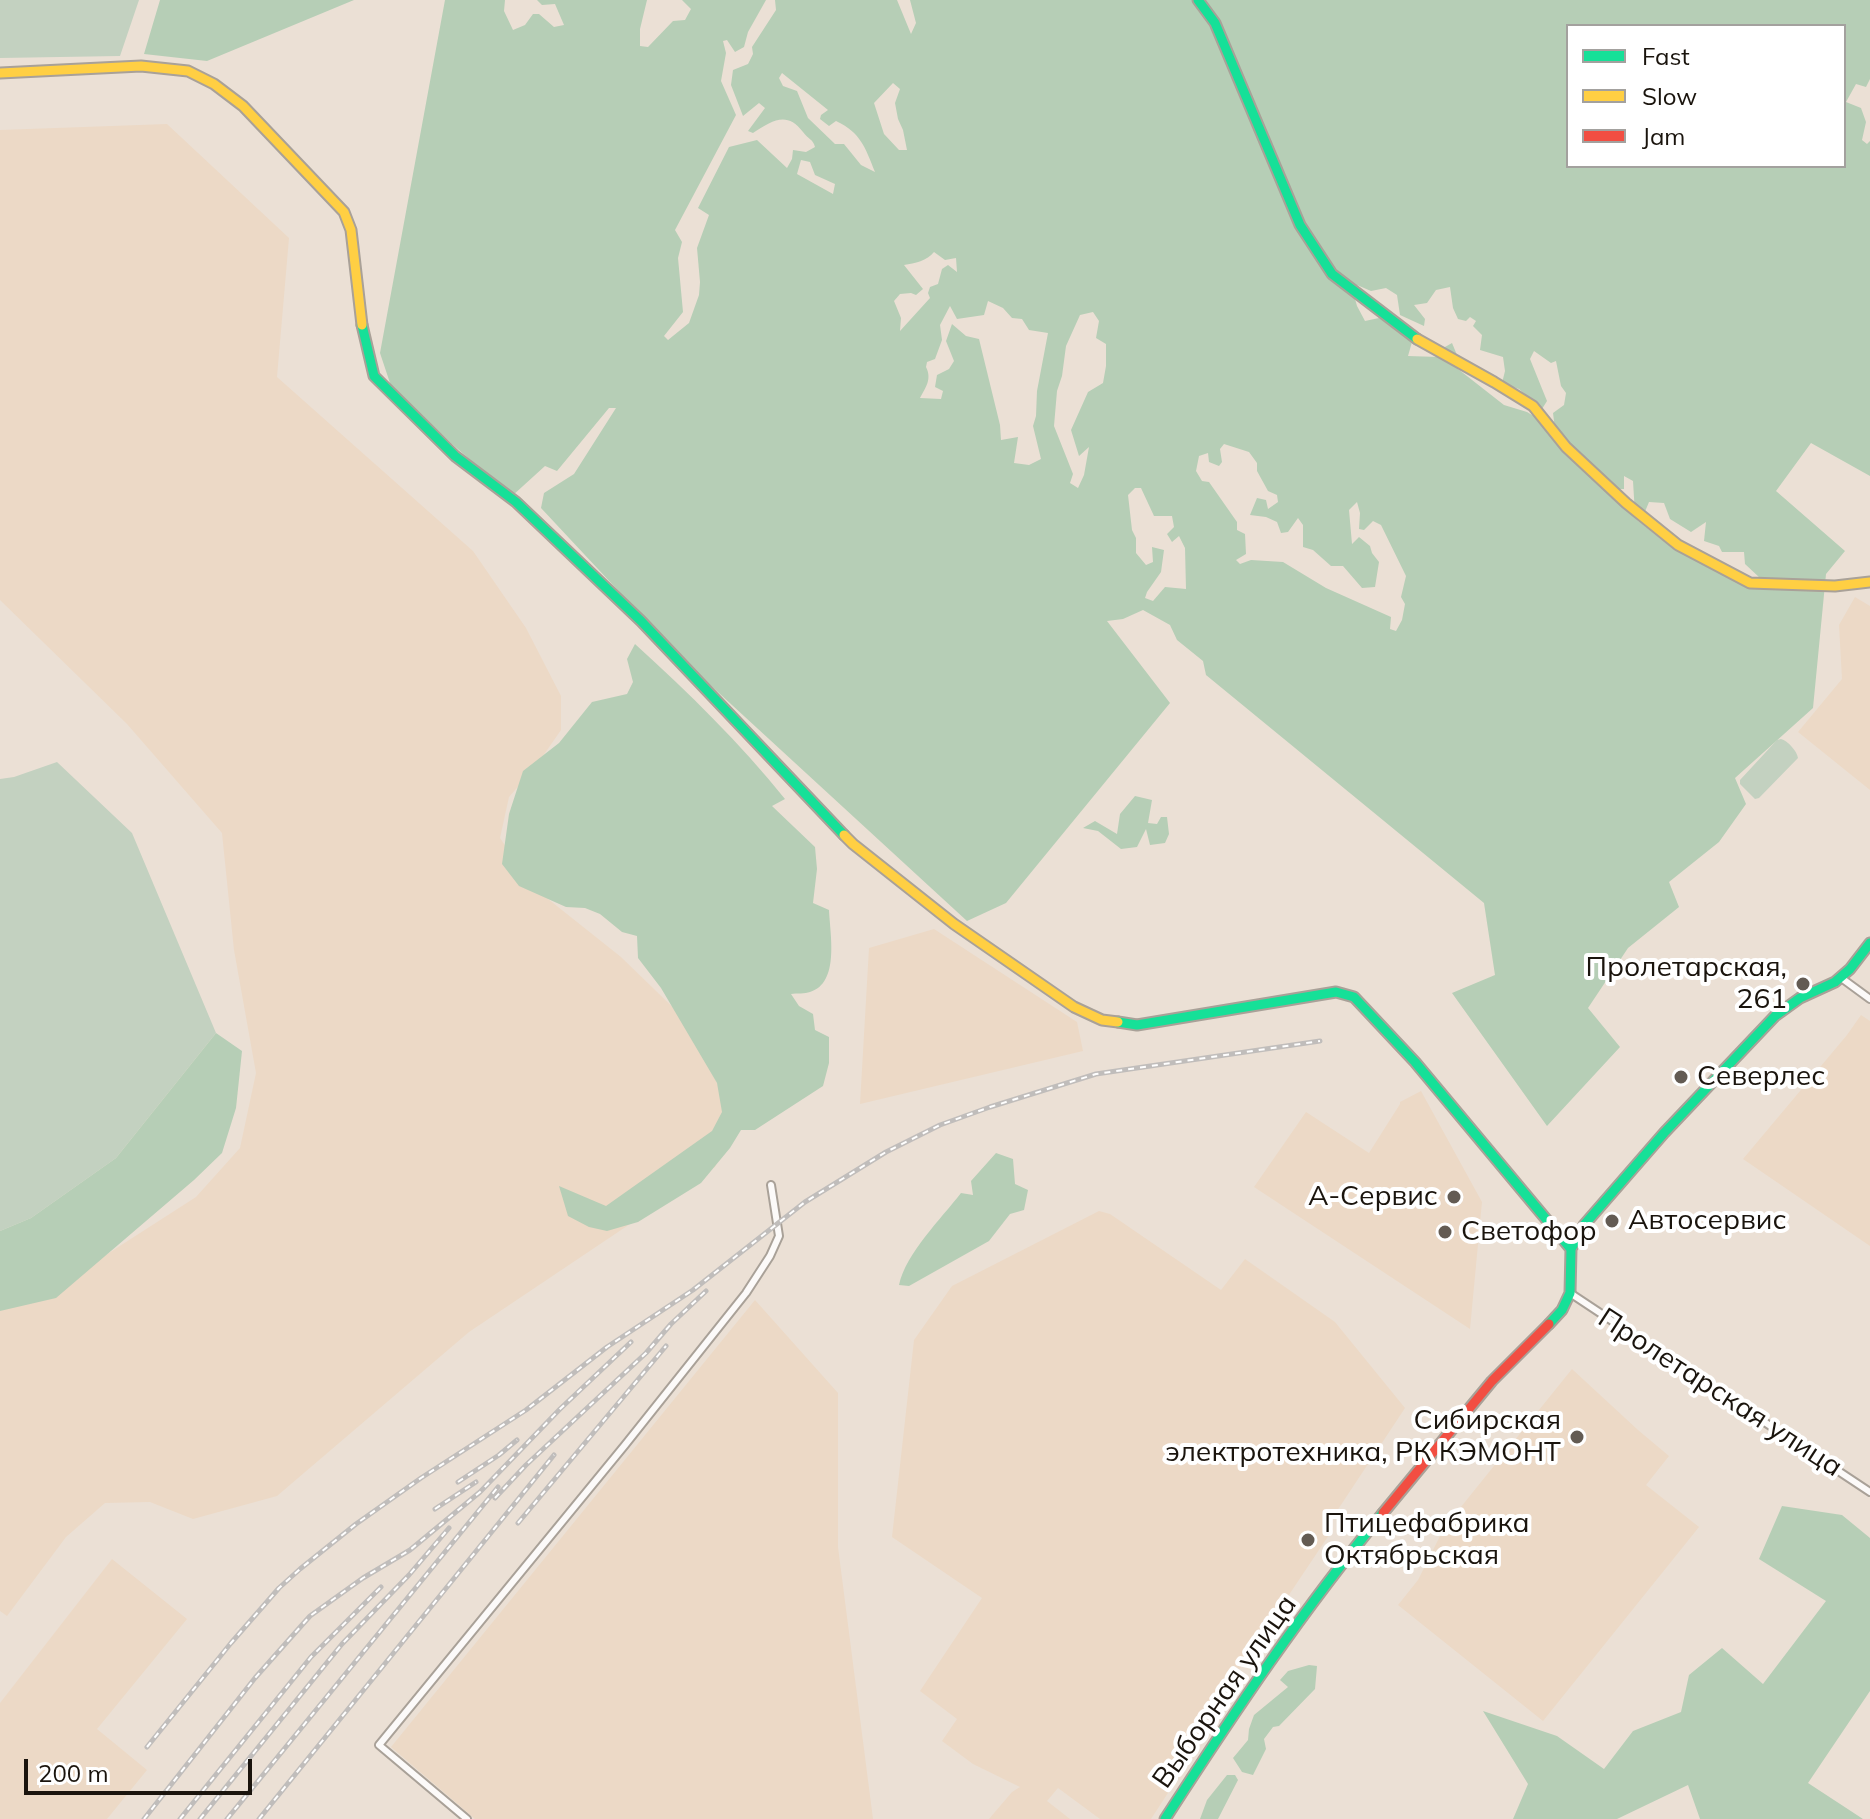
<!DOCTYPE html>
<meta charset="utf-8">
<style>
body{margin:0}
#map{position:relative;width:1870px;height:1819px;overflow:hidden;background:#ebe0d5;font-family:Mulish,sans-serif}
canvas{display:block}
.legend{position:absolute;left:1566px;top:24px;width:280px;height:144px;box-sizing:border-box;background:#fff;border:2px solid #a3a19e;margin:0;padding:10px 14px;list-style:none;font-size:24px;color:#1a140d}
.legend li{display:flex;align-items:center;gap:16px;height:40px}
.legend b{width:40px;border:2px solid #a3a19e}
.scale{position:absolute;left:24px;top:1759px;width:228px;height:36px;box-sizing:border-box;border:4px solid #1a140d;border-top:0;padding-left:10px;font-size:24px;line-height:28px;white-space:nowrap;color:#1a140d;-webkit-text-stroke:6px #fff;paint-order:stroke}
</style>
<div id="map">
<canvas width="1870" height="1819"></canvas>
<ul class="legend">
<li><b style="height:10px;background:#16e098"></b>Fast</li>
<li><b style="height:10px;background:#ffcf43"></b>Slow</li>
<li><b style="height:10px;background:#f24e42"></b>Jam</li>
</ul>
<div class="scale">200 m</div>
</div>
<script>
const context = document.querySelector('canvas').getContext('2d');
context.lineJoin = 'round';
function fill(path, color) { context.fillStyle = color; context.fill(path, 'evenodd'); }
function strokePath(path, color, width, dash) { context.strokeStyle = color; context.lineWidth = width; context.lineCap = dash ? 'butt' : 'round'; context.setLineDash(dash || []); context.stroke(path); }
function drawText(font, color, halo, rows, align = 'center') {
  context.font = font + ' Mulish,sans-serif'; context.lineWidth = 8; context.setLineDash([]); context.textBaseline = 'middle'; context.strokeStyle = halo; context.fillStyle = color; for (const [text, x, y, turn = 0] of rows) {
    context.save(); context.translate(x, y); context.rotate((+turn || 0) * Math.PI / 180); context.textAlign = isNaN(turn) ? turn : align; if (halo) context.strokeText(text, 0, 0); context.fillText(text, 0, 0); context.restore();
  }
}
const built = new Path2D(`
 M167 124 289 238 277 377 473 551 526 628 561 696V730L536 766 509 797 500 838 533 887 621 957 687 1021 737 1124 715 1167 469 1332 277 1496 193 1519 150 1502 105 1503 66 1537 7 1616 0 1611V1307L56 1287 196 1197 240 1148 256 1073 234 950 222 833 127 724 0 600V130Z
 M1855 597 1870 606V790L1798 732 1842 679 1839 625Z
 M934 929 1077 1022 1083 1051 860 1104 869 948Z
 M1861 1015 1870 1021V1246L1743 1159 1847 1035Z
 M1421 1091 1482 1202 1470 1329 1254 1187 1306 1112 1369 1153 1400 1104V1102Z
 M1099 1211 1110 1214 1221 1290 1245 1259 1335 1322 1405 1408 1329 1523 1333 1529 1200 1728 1207 1733 1151 1819H1100L1058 1788 1047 1801 1070 1819H989L1012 1792 1020 1787 973 1764 942 1741 957 1719 920 1691 982 1598 892 1537 914 1340 952 1286Z
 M755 1300 838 1393V1547L873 1819H475L391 1747Z
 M1572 1369 1638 1430 1669 1456 1646 1485 1699 1527 1543 1721 1398 1605 1418 1580 1444 1528Z
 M112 1559 187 1619 97 1729 147 1770 107 1819H0V1703Z`);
const green = new Path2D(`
 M0 0H139L120 56 0 58Z
 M1781 739C1788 741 1797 751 1798 758L1759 798 1755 799 1740 784V780L1777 740Z
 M57 762 132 833 216 1033 116 1158 31 1218 0 1231V779L14 777Z`);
const forest = new Path2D(`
 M160 0H354L207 61 144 54Z
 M445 0H505L504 11 513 30 525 25 533 14H539L554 27 564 25 555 4 542 5 537 0H647L640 29V46L648 47 673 21 685 20 691 9 682 0H766L748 32 744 47 735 52 727 40 723 41 726 53 721 81 736 115 675 230 682 242 678 258 683 312 664 336 668 340 689 323 699 295 700 282 697 248 709 215 698 208 729 147 757 140 787 168 792 159 793 150 806 152 815 147C813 139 808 139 803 132 787 111 773 120 753 133L748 131 765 108 759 103 743 116 731 85 733 70 748 64 753 54 752 47 776 10 775 0H897L911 34 916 23 910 0H1870V79L1866 87 1856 84 1846 102 1861 108 1866 122 1862 140 1867 144 1870 141V476L1811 443 1776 491 1845 551 1826 574 1813 708 1735 778 1746 804 1719 842 1669 882 1679 907 1628 948 1588 1008 1620 1047 1547 1126 1452 993 1495 975 1484 903 1206 675 1203 661 1177 640 1170 625 1143 610 1123 619 1107 621 1170 703 1006 903 967 921 683 660 541 508 544 493 574 474 616 408H609L557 471 545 466 512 496 452 444 391 386 380 353ZM1568 26H1844V166H1568ZM782 73 828 110 821 115 820 119 829 126 836 121C861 133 865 147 875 172L861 165 844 144H835L808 118 797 91 783 86 779 78ZM893 83 900 89 895 103 898 119 903 130 907 150H899L884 134 874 103ZM801 160 810 162 815 175 835 184 833 194 797 174ZM934 252 945 260 956 258 957 272 948 265 942 269 938 284 930 287 928 293 930 298 900 331 901 318 894 301 900 294 911 293 916 295 923 289 904 265C915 263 927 261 934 252ZM1357 285 1371 291 1386 288 1397 295 1400 315 1424 326 1425 319 1414 305 1427 303 1436 290 1450 287 1453 308 1458 319 1466 321 1470 317 1476 321 1473 326 1482 335 1480 350 1503 357 1505 371 1502 383 1519 389 1542 409 1547 401 1530 359 1534 351 1551 363 1556 361 1561 386 1566 393 1564 405 1553 413 1555 429 1527 412 1504 405 1458 369 1457 355 1452 343 1445 347 1439 357 1408 356 1412 342 1419 341 1379 318 1365 321 1357 306 1352 288ZM988 301 1003 308 1012 318 1022 319 1029 330 1048 333 1037 391 1036 416 1033 426 1041 459 1029 465 1014 463 1018 437 1001 440 1000 425 979 339 966 336 952 324 946 341 954 361 949 369 937 375 935 387 943 391 941 399 920 398C926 387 932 379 926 367L927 362 935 359 942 340 940 325 950 306 957 319 984 315ZM1093 312 1099 321 1096 338 1106 344V366L1103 383 1088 392 1071 430 1079 456 1089 447 1084 475 1078 488 1070 483 1073 474 1054 426 1057 391 1062 376 1066 346 1080 315ZM1224 444 1249 452 1257 463V471L1268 491 1277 495 1278 502 1268 509 1266 500 1257 498 1250 515 1266 517 1277 522 1281 533 1288 532 1298 518 1303 525V547L1313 550 1331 566H1343L1362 588 1375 587 1379 562 1372 553 1370 546 1359 537 1352 544 1349 510 1357 502 1360 513 1359 529 1364 530 1373 521 1381 525 1406 576 1401 597 1405 604 1402 620 1396 631 1390 629 1391 617 1326 588 1283 562 1251 560 1240 564 1236 560 1246 554 1245 534 1237 530V522L1209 482 1202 481 1196 471 1199 456 1208 453 1209 462 1219 466 1222 462 1220 449ZM1624 476 1633 481 1635 514H1644L1649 502 1664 503 1670 519 1691 532 1706 522 1704 541 1719 546 1722 552H1744L1745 564 1760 578 1757 586 1662 540 1637 520 1615 489H1624ZM1135 488H1141L1154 516H1172L1174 527 1167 534 1172 542 1179 536 1185 548 1186 589 1165 587 1153 601 1145 598 1147 592 1161 572 1164 550 1152 547 1153 562 1146 565 1136 553V538L1132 530 1128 495Z
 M635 644C689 693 740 743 785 799L772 806 815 847 817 869 813 903 829 910C830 934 840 983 810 992 805 994 797 993 791 994L799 1006 813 1014 815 1030 829 1037V1063L823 1086 755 1130H741L730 1148 701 1183 638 1222 607 1231 589 1227 568 1216 559 1186 606 1206 712 1131 722 1112 717 1083 661 988 638 958 637 936 622 932 600 914 585 908 566 907 519 886 502 864 509 814 523 771 559 743 592 702 627 694 633 682 627 659Z
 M1135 796 1152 800 1148 823 1157 824 1161 817H1167L1169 834 1165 843 1150 845 1146 829 1137 847 1121 849 1098 831 1083 828 1095 821 1117 834 1120 814Z
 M216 1033 242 1051 236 1108 222 1153 194 1180 56 1298 0 1311V1231L31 1218 116 1158Z
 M996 1153 1013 1159 1015 1184 1028 1190 1024 1210 1010 1214 989 1241 909 1286 899 1285C906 1253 941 1219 961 1193L973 1195 971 1181Z
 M1782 1506 1842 1515 1870 1538V1691L1808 1783 1863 1819H1700L1688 1785 1617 1819H1513L1528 1784 1483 1711 1557 1736 1604 1769 1633 1731 1681 1712 1689 1675 1722 1648 1763 1684 1826 1601 1759 1559Z
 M1309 1665 1317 1666 1315 1689 1279 1726 1273 1727 1264 1739 1266 1749 1253 1775 1242 1772 1233 1758 1248 1740 1249 1729 1254 1715 1288 1687 1280 1680 1288 1671Z
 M1227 1775H1235L1238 1780 1218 1819H1200L1207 1800Z`);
const street = new Path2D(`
 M1840 977 1870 999
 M1570 1293 1870 1492
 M467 1819 379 1745 625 1445 746 1293 770 1256 779 1236 771 1185`);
const fast = new Path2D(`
 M1198 0 1215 23 1300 225 1332 274 1417 339
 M362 325 374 376 455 456 516 502 641 621 844 835
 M1118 1022 1137 1025 1336 992 1354 997 1415 1062 1571 1249
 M1549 1324 1562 1310 1570 1293 1571 1249 1584 1225 1664 1133 1775 1016 1800 998 1835 982 1850 969 1870 943
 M1165 1819C1233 1714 1303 1609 1383 1513`);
const slow = new Path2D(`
 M0 73 141 66 188 71 214 84 243 106 344 212 351 230 362 325
 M1417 339 1494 382 1533 406 1566 447 1626 503 1678 545 1750 583 1835 586 1870 582
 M844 835 853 844 954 924 1074 1007 1102 1020 1118 1022`);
const jam = new Path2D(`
 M1383 1513 1492 1381 1549 1324`);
const rail = new Path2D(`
 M458 1482 499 1455 517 1440
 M495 1498 526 1465 646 1353 671 1324 706 1291
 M435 1509 476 1482
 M518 1523 666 1346
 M147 1747 231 1643 279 1588 300 1569 356 1524 421 1478 526 1410 607 1347 693 1290 805 1202 886 1152 940 1125 990 1107 1096 1074 1320 1041
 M144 1819 255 1678 310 1616 363 1578 410 1550 480 1492 560 1409 631 1342
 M180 1819 311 1657 381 1587
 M200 1819 342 1644 409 1575 449 1528
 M227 1819 498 1487
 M259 1819 554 1455`);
const markers = [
 [1803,984,8,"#635b53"],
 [1681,1077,8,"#635b53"],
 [1454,1197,8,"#635b53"],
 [1612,1221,8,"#635b53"],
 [1445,1232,8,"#635b53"],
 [1577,1437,8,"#635b53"],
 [1308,1540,8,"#635b53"]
];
const poiNames = [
 ["Пролетарская,",1787,968,"right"],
 ["261",1787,1000,"right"],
 ["Северлес",1697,1077],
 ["А-Сервис",1438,1197,"right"],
 ["Автосервис",1628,1221],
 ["Светофор",1461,1232],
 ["Сибирская",1561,1421,"right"],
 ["электротехника, РК КЭМОНТ",1561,1453,"right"],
 ["Птицефабрика",1324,1524],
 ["Октябрьская",1324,1556]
];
const streetNames = [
 ["Пролетарская улица",1720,1393,33],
 ["Выборная улица",1225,1692,-55]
];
fill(built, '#ecd9c6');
fill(green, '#c3d1c0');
fill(forest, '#b6ceb6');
strokePath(street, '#a9a198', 10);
strokePath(fast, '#a9a198', 13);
strokePath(slow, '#a9a198', 13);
strokePath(jam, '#a9a198', 13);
strokePath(street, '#fcfaf9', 6);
strokePath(fast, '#16e098', 9);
strokePath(slow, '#ffcf43', 9);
strokePath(jam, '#f24e42', 9);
strokePath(rail, '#c0bdbb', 5);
strokePath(rail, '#fff', 2, [6]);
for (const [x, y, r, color] of markers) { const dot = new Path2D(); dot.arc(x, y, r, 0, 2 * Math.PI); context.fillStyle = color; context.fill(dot); strokePath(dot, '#fff', 3); }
drawText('28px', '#1a140d', '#fff', poiNames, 'left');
drawText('28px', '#1a140d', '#fff', streetNames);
</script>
